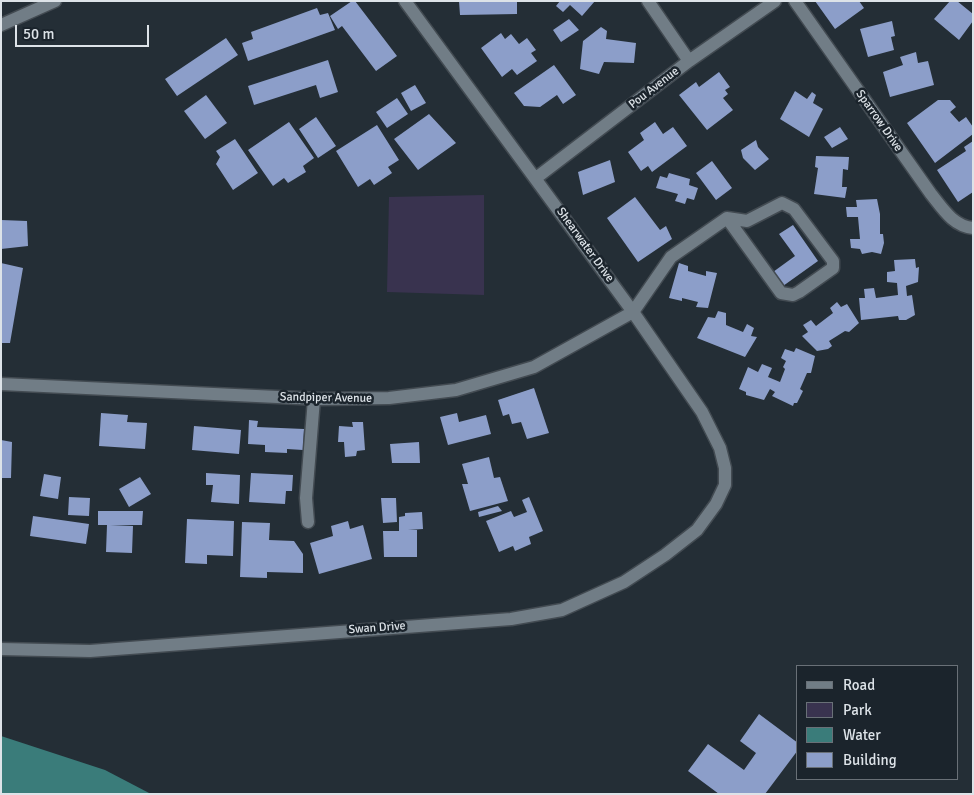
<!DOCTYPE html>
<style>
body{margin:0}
#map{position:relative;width:974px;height:795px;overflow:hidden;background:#242e36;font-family:Signika,sans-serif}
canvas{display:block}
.frame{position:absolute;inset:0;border:2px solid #dde3e8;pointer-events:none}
.legend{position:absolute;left:796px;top:665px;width:162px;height:115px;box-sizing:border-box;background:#1b242c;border:1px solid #697077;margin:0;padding:6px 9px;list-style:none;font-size:15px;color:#dde3e8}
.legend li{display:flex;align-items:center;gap:10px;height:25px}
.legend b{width:25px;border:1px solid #697077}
.scale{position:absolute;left:15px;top:25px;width:134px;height:22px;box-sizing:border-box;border:2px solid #dde3e8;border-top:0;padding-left:6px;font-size:15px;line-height:18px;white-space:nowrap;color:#dde3e8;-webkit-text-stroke:4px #1b242c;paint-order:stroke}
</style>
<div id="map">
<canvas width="974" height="795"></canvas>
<div class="frame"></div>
<ul class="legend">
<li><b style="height:6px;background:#717d86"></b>Road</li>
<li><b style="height:14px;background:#39334f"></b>Park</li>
<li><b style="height:14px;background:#3a7c7a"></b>Water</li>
<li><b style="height:14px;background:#8c9ec9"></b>Building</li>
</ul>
<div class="scale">50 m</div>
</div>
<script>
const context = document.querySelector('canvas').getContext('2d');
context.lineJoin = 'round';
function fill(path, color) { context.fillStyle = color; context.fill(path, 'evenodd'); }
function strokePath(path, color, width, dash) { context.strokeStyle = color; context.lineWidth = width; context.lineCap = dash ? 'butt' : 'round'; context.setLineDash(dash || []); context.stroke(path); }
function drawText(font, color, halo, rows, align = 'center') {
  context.font = font + ' Signika,sans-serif'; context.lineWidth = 5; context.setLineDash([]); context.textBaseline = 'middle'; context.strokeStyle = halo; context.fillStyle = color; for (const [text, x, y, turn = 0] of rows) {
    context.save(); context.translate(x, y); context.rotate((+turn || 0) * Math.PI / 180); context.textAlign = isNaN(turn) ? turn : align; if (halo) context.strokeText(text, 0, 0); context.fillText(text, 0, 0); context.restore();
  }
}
const green = new Path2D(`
 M484 195V295L387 292 389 197Z`);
const water = new Path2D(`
 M1 736 105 770 151 794H1Z`);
const building = new Path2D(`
 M352 1H355L397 56 376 71 342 26 338 29 330 16Z
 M459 1H517V14L460 15Z
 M560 1H595L582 16 570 5 563 12 556 6Z
 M815 1H859L864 8 835 29Z
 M950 1H957L973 14V21L959 40 934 19Z
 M317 8 320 15 328 13 335 30 248 61 242 43 253 39 251 32Z
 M569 19 579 30 561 42 553 30Z
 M892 21 895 36 891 37 894 50 868 57 860 29Z
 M601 27 607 31 606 39 636 43 634 63 604 62 599 74 580 69 583 41Z
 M501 33 505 39 511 34 519 44 527 38 536 50 531 53 537 61 517 75 512 69 502 77 481 48Z
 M226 38 238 55 177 96 165 79Z
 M916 52 918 63 928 61 934 85 890 97 883 72 903 65 900 57Z
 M328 60 338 92 320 98 316 85 254 105 248 86Z
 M554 65 576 95 563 104 557 95 540 107 524 106 514 93Z
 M719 72 730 87 725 90 728 94 723 98 733 110 707 130 679 95 696 82 699 87Z
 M415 85 426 103 411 111 401 93Z
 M795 91 807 99 812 92 816 95 813 103 823 109 809 137 780 119Z
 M206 95 227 123 205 139 184 111Z
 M397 98 408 114 387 128 376 112Z
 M938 100H950L956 107 950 112 959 122 966 117 973 127V134L935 163 907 123Z
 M429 114 456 143 418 170 394 139Z
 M316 117 336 146 318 158 299 129Z
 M289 122 314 158 303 166 306 172 288 183 284 178 273 186 248 150Z
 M655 122 663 134 673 127 687 146 652 172 648 166 641 171 628 152 644 140 640 133Z
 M377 125 399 160 388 167 392 173 374 185 370 179 358 187 336 151Z
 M840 127 848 139 832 148 824 137Z
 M235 139 258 173 233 190 216 164 220 157 216 151Z
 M756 140 758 147 769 159 755 170 743 158 741 150Z
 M973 141V192L958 202 937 170 966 151 964 147Z
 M816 156 849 157 848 170 843 169 842 187H847L845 198 814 194 818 168 815 167Z
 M610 160 615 182 583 195 578 172Z
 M712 161 732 188 716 200 696 173Z
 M669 173 690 179 689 185 698 188 694 200 687 198 685 204 675 201 678 194 656 188 660 176 667 178Z
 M635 197 660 230 666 226 672 239 638 262 607 218Z
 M877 199 880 214V234H883L884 243 881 254 872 252 862 254 860 249 851 248 850 239H860L858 217H847L846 207H857L856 200Z
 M1 220 27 221 28 246 1 249Z
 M793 225 818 261 783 286 773 272 795 256 779 234Z
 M915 259 916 268 919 267 918 282 906 286 907 296 912 295 915 315 906 320H899L898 316 861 320 859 298H865L864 289 874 288 876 298 898 295 897 283 887 282V272L895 271 894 260Z
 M1 263 23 268 10 343H1Z
 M679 263 688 266V271L706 276V271L717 273 708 308 696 307 698 302 682 298V301L669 298Z
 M837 302 841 307 847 304 859 323 849 332 845 331 829 341 832 346 828 349 817 351 802 336 808 332 803 325 811 320 816 326 833 313 830 308Z
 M718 311 726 313V325L743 332 747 324 754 328 751 336 757 337 745 357 697 338 708 317 715 318Z
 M796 348 815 356 811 373H807L800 389 803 391 797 403H794L793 406 772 396 775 392 770 389 764 400 746 395V392L739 389 748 367 758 372 762 364 772 368 768 377 780 382 785 369 783 367 786 361 781 358 785 349 794 352Z
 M534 388 549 433 527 439 521 422 512 424 509 414 503 416 498 400Z
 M101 413 128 415 127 422 147 423 145 449 99 446Z
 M457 413 459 422 486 415 491 434 448 445 440 417Z
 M249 420 258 421 257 427 304 429 303 450 287 449V453L265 452V445L248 444Z
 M352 422H363L365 450 357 451 356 456 345 457 344 442H338L339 426 353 427Z
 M194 426 241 430 239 454 192 450Z
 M1 440 12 442 11 478H1Z
 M419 442 420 463H392L390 444Z
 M489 457 494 478 500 477 508 501 470 511 462 484H468L462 464Z
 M206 473 240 475 239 504 211 502 213 485H206Z
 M251 473 293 475 292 491H286L285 504 249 502Z
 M44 474 61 477 58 499 40 496Z
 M140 477 151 494 129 507 119 489Z
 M69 497 90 498 89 516 68 515Z
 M529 497 543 531 529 537 531 544 515 551 513 546 499 552 486 521 511 511 514 517 527 512 522 500Z
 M381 498H396L397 522 383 523Z
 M498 506 502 511 479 517 478 512Z
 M98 511H143L142 525H110L133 526 132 553 106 552 107 525H98Z
 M422 512 423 529 408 530H417V557H384L383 531H399V517L405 516V513Z
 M33 516 89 524 86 544 30 536Z
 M187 519 234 521 233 556 207 555V564L185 563Z
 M348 521 350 529 363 525 372 559 319 574 310 543 333 536 331 526Z
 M242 522 270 523 269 540 294 541 303 554V573L267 572V578L240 577Z
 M759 714 798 743V750L765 794H719L688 771 708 744 744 770 756 753 740 741Z`);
const minor = new Path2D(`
 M648 1 689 61
 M795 1 931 194C943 209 953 226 973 228
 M1 25 55 1
 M536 178 689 61 775 1
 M1 384 320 399 389 398 456 390 534 367 633 312 671 257 727 218 747 221 782 203 794 209 833 261V268L799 292 793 295 781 293 727 218
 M308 522 306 498 314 399
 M1 649 90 651 511 619 562 610 624 582 665 555 697 530 716 504 725 485V468L720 448 702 412 633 312 405 1`);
const streetNames = [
 ["Pou Avenue",654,88,-38],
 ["Sparrow Drive",879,121,55],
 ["Shearwater Drive",585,245,54],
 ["Sandpiper Avenue",326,398,1],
 ["Swan Drive",377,628,-4]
];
fill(green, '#39334f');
fill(water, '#3a7c7a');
fill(building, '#8c9ec9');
strokePath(minor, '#434b52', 15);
strokePath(minor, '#717d86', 12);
drawText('12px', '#dde3e8', '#1b242c', streetNames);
</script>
